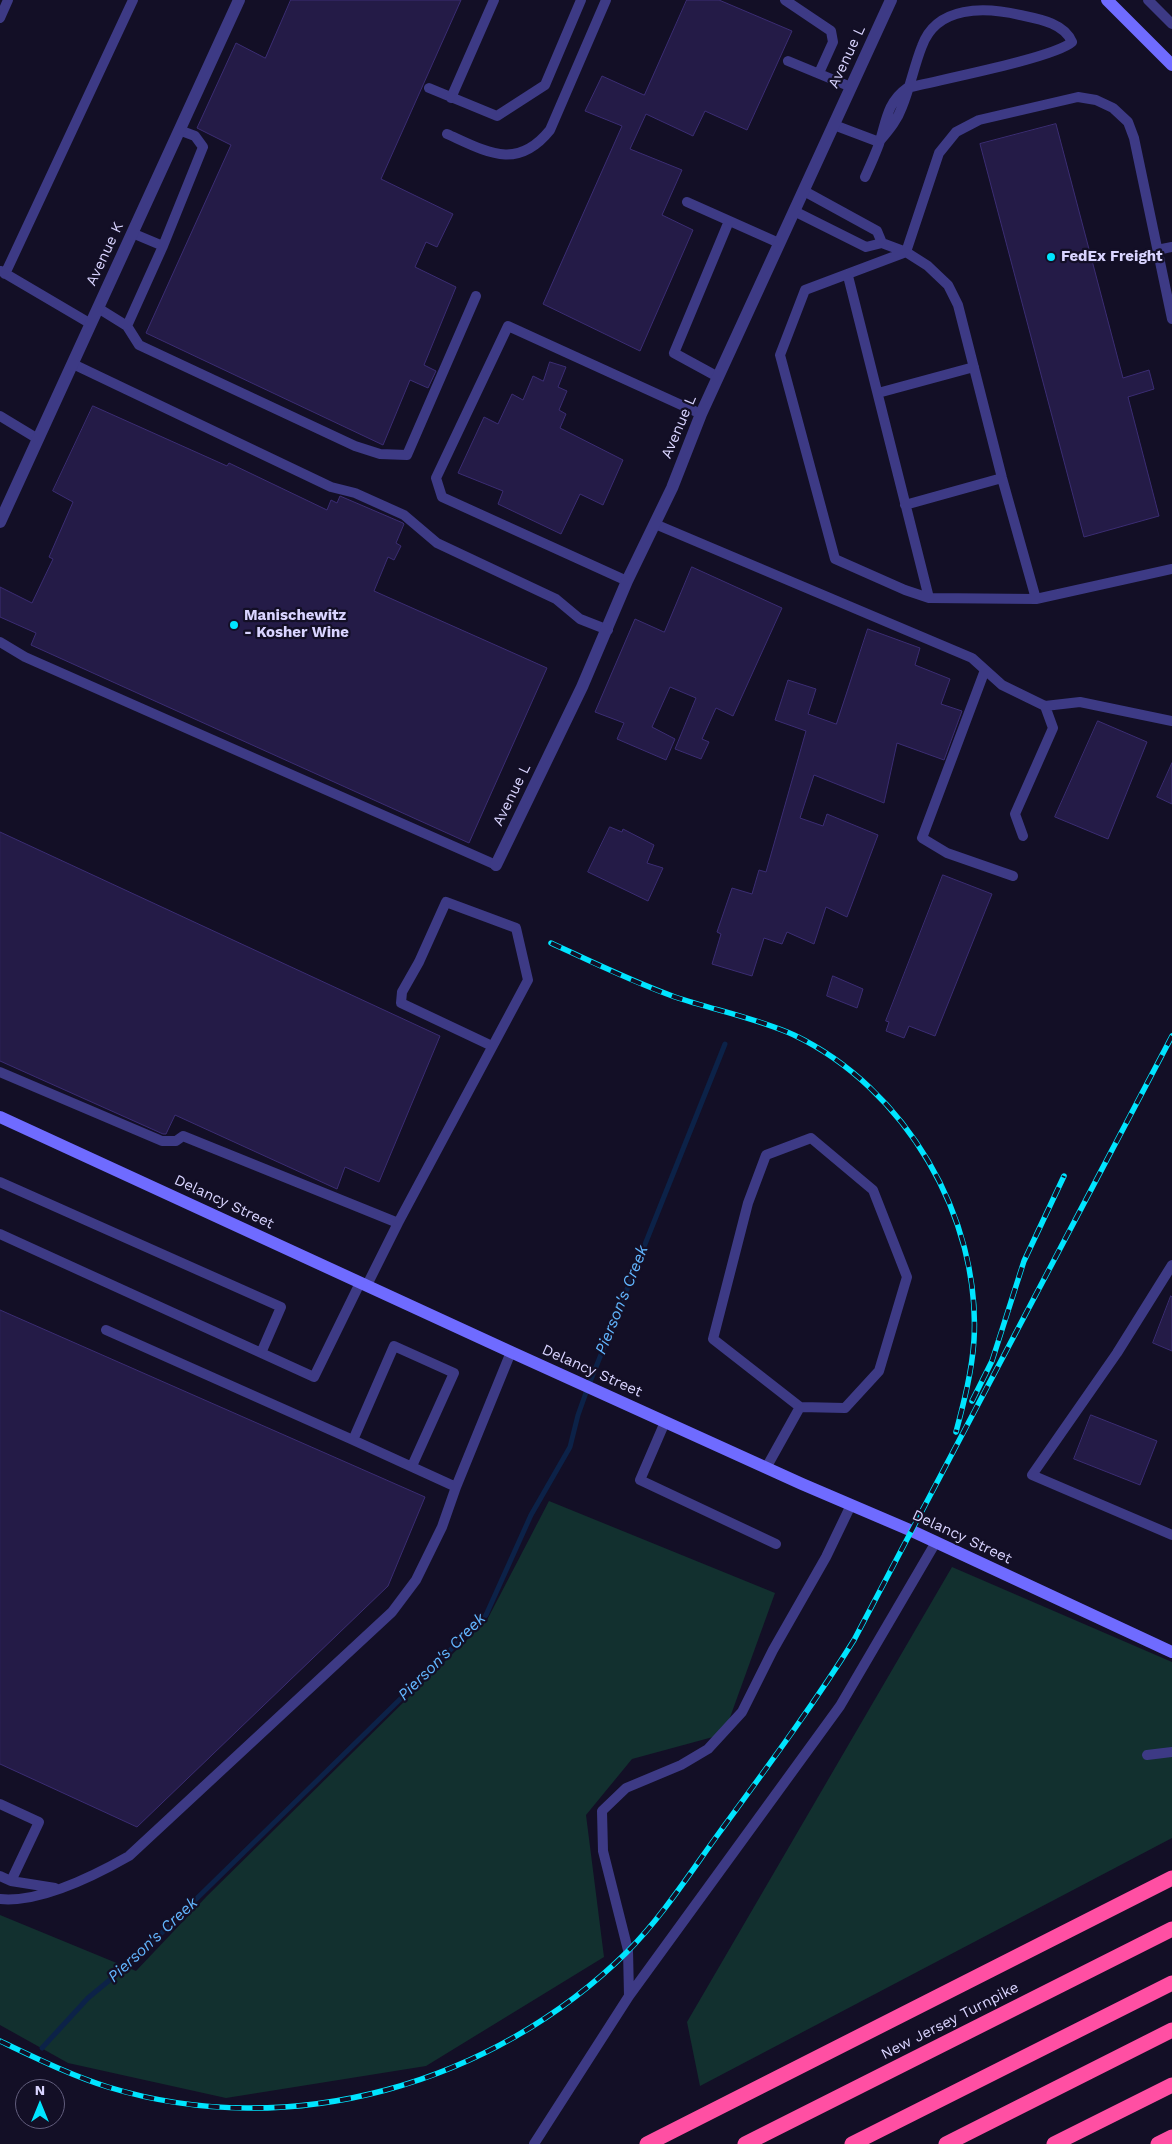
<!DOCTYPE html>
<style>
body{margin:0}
#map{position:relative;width:1172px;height:2144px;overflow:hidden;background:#130f26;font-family:"Work Sans",sans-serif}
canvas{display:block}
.north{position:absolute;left:15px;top:2079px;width:50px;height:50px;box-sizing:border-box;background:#130f26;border:1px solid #625e7d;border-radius:50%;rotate:0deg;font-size:14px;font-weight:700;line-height:20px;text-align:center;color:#d9d4ff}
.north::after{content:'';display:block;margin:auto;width:18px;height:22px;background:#00e5ff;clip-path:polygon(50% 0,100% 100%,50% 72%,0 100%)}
</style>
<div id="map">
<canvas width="1172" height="2144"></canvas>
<div class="north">N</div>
</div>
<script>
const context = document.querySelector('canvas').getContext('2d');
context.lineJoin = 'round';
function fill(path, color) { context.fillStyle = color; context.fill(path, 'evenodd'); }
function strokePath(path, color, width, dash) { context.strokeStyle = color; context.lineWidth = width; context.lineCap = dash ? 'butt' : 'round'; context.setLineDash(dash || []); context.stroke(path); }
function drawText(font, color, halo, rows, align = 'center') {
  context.font = font + ' "Work Sans",sans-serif'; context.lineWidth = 4.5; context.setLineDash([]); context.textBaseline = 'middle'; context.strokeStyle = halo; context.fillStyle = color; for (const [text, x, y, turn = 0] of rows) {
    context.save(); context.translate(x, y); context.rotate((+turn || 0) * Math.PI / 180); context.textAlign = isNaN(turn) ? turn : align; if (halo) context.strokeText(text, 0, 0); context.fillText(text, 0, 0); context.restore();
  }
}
const green = new Path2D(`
 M549 1501 775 1593 724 1734 632 1759 586 1815 604 1957 426 2066 226 2098 68 2063 0 2025V1915L136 1971 207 1896 487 1620Z
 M952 1567 1172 1662V1838L700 2086 687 2022Z`);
const stream = new Path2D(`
 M42 2048 88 1998 135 1959 486 1615 531 1515 570 1447 578 1415 588 1387 725 1044`);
const building = new Path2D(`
 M291 0H461L381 179 453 214 437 247 426 242 415 267 456 287 424 365 436 371 428 388 410 380 383 445 146 333 231 145 197 128 236 43 265 58Z
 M687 0H719L792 31 747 130 705 111 693 136 646 114 630 149 682 170 662 215 693 230 640 351 543 304 622 126 585 111 602 76 644 95Z
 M1056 124 1123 378 1149 370 1154 389 1128 397 1159 516 1084 537 980 144Z
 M550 362 566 367 558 387 567 391 559 410 566 414 560 428 623 460 603 505 580 494 561 534 498 504 503 491 458 473 484 417 498 424 512 394 523 400 533 376 543 381Z
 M93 406 227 466 229 463 327 510 331 500 337 503 340 496 403 523 404 524 396 543 401 546 394 560 388 557 374 591 547 668 469 843 31 645 36 633 0 617V587L32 603 53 559 49 557 73 502 53 491Z
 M692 567 782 608 733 716 716 708 702 739 709 742 701 759 675 749 696 698 670 687 652 727 675 739 666 760 617 739 624 723 595 712 635 619 664 632Z
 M868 629 920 648 915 665 950 679 941 704 962 711 944 760 897 743 884 803 814 775 800 818 823 826 827 814 878 835 847 917 826 907 814 944 787 932 782 944 764 938 752 976 712 964 721 934 717 932 732 888 752 894 759 870 766 872 806 731 775 720 788 680 816 689 808 714 836 724Z
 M1098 721 1147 742 1108 839 1055 817Z
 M1172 763V804L1157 797Z
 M610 827 622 832 623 829 654 845 647 863 663 868 648 901 588 872Z
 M0 832 440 1036 379 1182 345 1167 337 1189 175 1115 166 1134H163L0 1061Z
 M943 875 992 894 935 1036 909 1026 904 1038 886 1031 889 1022 886 1021Z
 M833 976 863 989 857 1008 827 996Z
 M1171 1296 1172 1297V1351L1153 1343Z
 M0 1310 425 1497 388 1586 137 1827 0 1764Z
 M1091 1415 1157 1441 1140 1485 1074 1459Z`);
const lane = new Path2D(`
 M785 0 831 31 833 42 819 73
 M1148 0 1172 24
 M0 18 8 0
 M788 61 851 87
 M429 88 497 116 545 85 581 0
 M451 98 494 0
 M834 125 879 142
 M447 134C487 152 517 171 550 130L606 0
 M865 177C870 166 875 155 879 144 886 122 887 102 907 88 938 80 1054 58 1072 42 1064 23 1039 19 1020 15 985 7 937 5 922 46 914 66 910 88 902 107 897 121 888 131 879 142
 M804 191 877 231 882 243
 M687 202 779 243
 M794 211 866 247 882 243 906 252 928 266 948 285 958 305 1002 478 1036 599 1172 569
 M132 233 163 246
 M1157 250 1172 247
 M1 271 91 324
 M5 274 133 0
 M848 276 929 598 905 590 835 559 780 355 805 290 906 252 939 153 956 132 979 120 1078 97 1096 100 1113 108 1128 122 1134 138 1172 319
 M98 308 127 326 139 345 355 446 380 454 407 455 476 296
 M127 326 163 246 203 147 195 136 179 130
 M73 364 331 487 355 493 404 515 437 543 556 599 580 619 608 630
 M718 377 674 353 729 221
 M878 393 974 367
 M0 416 38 439
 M905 505 1002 478
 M655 524 972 658 1002 685 1045 706 1053 728 1015 814 1023 836
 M627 581 442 497 436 478 508 326 701 414
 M929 598 1036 599
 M0 642 25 657 496 865
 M985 670 922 838 947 853 1013 876
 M1045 706 1080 702 1172 721
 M0 1072 162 1141H176L183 1136 398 1223 528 980 516 928 446 902 419 962 402 992 401 1003 492 1046
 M0 1182 281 1307 261 1353
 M0 1234 314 1377 360 1283
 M1172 1265 1117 1353 1032 1475 1172 1535
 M367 1285 398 1223
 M106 1330 353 1440
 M665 1422 640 1480 776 1544
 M412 1466 454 1373 394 1346 353 1440 456 1487 511 1352
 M766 1468 800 1407 845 1408 879 1371 907 1277 873 1190 811 1138 766 1155 748 1203 713 1339 800 1407
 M1147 1755 1172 1752
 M0 1804 39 1822 11 1881
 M0 1876 11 1881 55 1888
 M0 1899C40 1903 94 1876 129 1856L392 1612 416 1580 442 1527 456 1487
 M629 1996 628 1950 603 1851 602 1811 626 1788 681 1765 708 1749 742 1712 773 1650 826 1557 851 1505
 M534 2144 629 1996 840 1706 936 1542`);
const street = new Path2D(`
 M0 522 239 0
 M496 865 582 687 627 581 672 488 701 414 891 0`);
const secondary = new Path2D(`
 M1107 0 1172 65
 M0 1117 511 1352 802 1484 912 1531 1172 1652`);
const highway = new Path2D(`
 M647 2144 1172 1878
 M745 2144 1172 1929
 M852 2144 1172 1983
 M946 2144 1172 2030
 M1054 2144 1172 2085
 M1158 2144 1172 2137`);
const rail = new Path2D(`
 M551 943C592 962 633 982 675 997 714 1010 756 1018 794 1035 905 1088 981 1217 974 1340 972 1371 964 1402 956 1432
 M972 1401 992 1361 1024 1261 1064 1176
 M0 2041C36 2058 70 2075 108 2087 291 2143 493 2084 627 1952 662 1917 690 1873 719 1833 765 1770 812 1707 854 1640L1172 1036`);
const markers = [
 [1051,257,5,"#00e5ff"],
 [234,625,5,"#00e5ff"]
];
const streetNames = [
 ["Avenue L",847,57,-65],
 ["Avenue K",105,254,-65],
 ["Avenue L",679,427,-67],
 ["Avenue L",512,795,-64],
 ["Delancy Street",224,1202,25],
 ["Delancy Street",592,1371,24],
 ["Delancy Street",962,1537,25],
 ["New Jersey Turnpike",950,2021,-27]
];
const poiNames = [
 ["FedEx Freight",1061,257],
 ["Manischewitz",244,616],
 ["- Kosher Wine",244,633]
];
const waterNames = [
 ["Pierson's Creek",622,1300,-68],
 ["Pierson's Creek",442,1657,-45],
 ["Pierson's Creek",153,1940,-43]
];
fill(green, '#12302f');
strokePath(stream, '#0c2248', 5);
fill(building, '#241b47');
strokePath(building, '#3b2d73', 1);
strokePath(lane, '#3d3a85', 10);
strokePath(street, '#3d3a85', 12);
strokePath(secondary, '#6f6bff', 12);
strokePath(highway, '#ff4fa3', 15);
strokePath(rail, '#00e5ff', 5.5);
strokePath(rail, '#130f26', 4, [11]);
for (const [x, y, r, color] of markers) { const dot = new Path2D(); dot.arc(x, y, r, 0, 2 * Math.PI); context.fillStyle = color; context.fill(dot); strokePath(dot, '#130f26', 2); }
drawText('15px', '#d9d4ff', '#130f26', streetNames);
drawText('bold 15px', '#d9d4ff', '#130f26', poiNames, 'left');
drawText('italic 16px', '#62b6ff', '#130f26', waterNames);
</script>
